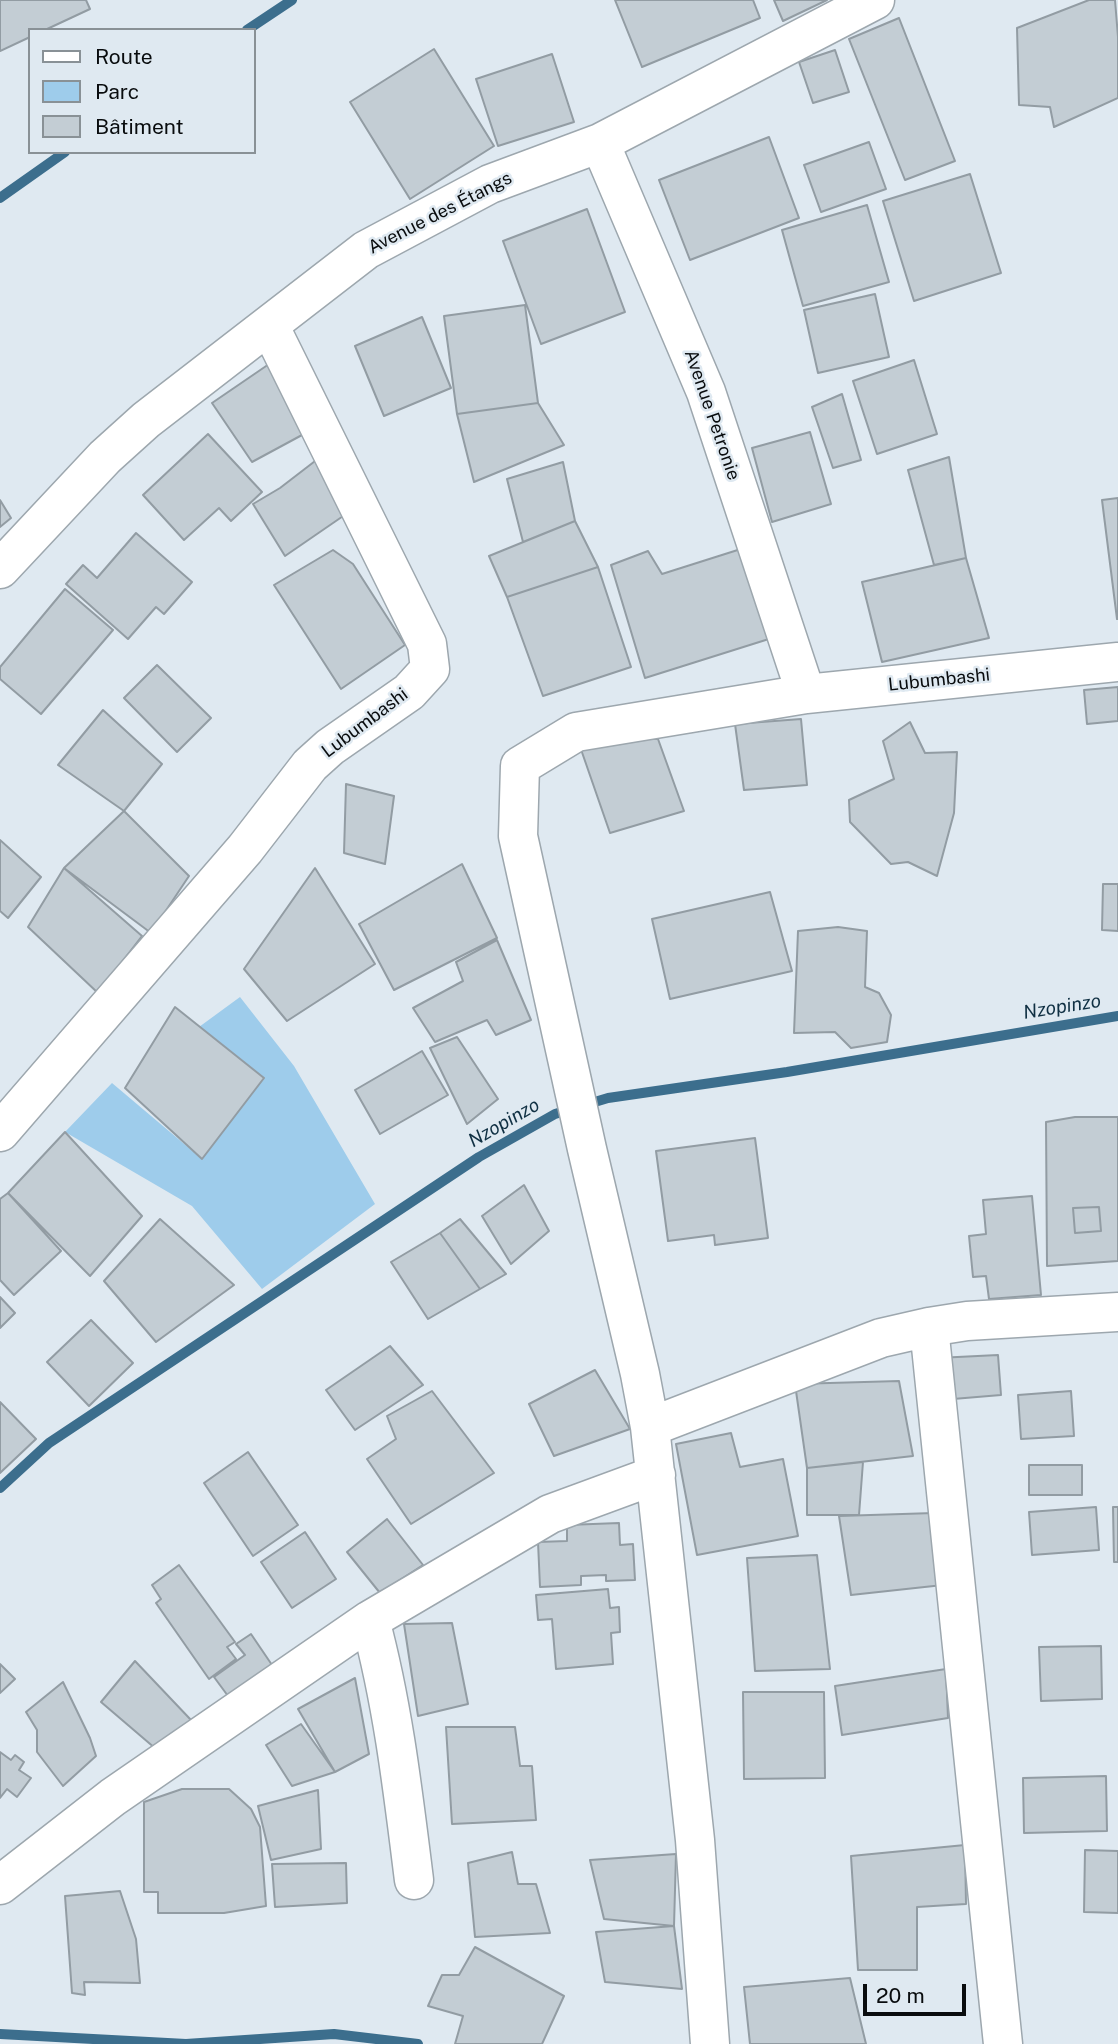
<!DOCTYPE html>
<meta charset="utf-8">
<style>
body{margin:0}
#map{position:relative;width:1118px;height:2044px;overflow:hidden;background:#dfe9f1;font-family:"Public Sans",sans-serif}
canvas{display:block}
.legend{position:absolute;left:28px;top:28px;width:228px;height:126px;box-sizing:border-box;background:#dfe9f1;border:2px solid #899196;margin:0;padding:9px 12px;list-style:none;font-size:21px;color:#090c0e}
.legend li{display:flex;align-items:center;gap:14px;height:35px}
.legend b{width:35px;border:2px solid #899196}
.scale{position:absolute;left:863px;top:1984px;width:103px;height:32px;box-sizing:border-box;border:4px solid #090c0e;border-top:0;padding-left:9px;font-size:21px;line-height:24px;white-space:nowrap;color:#090c0e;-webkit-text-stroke:5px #dfe9f1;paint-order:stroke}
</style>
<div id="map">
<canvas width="1118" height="2044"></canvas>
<ul class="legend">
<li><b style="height:9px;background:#fff"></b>Route</li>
<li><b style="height:19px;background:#9ecceb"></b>Parc</li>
<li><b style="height:19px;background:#c3cdd4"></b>Bâtiment</li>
</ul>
<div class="scale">20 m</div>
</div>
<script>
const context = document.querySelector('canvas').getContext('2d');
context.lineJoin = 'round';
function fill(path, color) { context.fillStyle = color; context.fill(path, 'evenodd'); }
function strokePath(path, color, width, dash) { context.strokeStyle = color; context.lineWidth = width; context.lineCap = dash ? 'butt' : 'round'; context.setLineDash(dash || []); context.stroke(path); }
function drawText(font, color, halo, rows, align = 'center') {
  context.font = font + ' "Public Sans",sans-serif'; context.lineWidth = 5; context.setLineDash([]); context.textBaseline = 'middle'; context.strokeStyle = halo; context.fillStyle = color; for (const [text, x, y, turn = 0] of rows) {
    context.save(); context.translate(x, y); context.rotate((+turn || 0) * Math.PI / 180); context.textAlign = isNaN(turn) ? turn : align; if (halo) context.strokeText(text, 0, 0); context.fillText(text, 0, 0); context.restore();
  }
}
const green = new Path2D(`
 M240 997 294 1066 375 1204 262 1289 192 1206 65 1132 112 1083 202 1159 264 1078 199 1027Z`);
const stream = new Path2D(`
 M247 30 292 0
 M0 198 65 152
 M0 1488 49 1443 479 1157 555 1114 608 1098 787 1072 1118 1016
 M0 2034 186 2044 334 2034 418 2044`);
const building = new Path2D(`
 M0 0H86L90 9 45 30H30V37L0 51Z
 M615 0H753L760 18 642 67Z
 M774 0H827L783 21Z
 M1089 0H1115L1118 37V98L1054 127 1050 107 1019 105 1017 28Z
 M899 18 955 161 905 180 849 39Z
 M434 49 494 146 410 199 350 102Z
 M835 50 849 92 813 103 799 62Z
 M552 54 574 122 498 146 476 79Z
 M769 137 799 218 690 260 659 180Z
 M869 142 886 189 821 212 804 165Z
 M970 174 1001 273 914 301 883 201Z
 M867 205 889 282 803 306 782 230Z
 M587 209 625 312 541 344 503 241Z
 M875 294 889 357 818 373 804 310Z
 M525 305 538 403 457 414 444 316Z
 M422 317 451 388 384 416 355 346Z
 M914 360 937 434 877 454 853 381Z
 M272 362 315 428 252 462 212 403Z
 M842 394 861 460 833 468 812 407Z
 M538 403 564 445 474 482 457 414Z
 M810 432 831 504 772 522 752 448Z
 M208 434 262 492 231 521 219 508 184 540 143 495Z
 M949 457 966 558 934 565 908 470Z
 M319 458 349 512 285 556 253 504 280 488Z
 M563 462 575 521 523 542 507 479Z
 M1118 498V619H1117L1102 500Z
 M0 500 11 518 0 527Z
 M575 521 598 567 507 597 489 556Z
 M136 533 192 582 164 614 156 607 128 639 66 584 83 565 97 578Z
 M744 548 772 638 645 678 611 565 648 551 662 574Z
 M333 550 353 564 405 645 341 689 274 585Z
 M966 558 989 638 882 662 862 582Z
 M598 567 631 667 543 696 507 597Z
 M65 589 113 630 41 714 0 679V667Z
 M157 665 211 718 177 752 124 698Z
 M1118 687V721L1087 724 1084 690Z
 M103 710 162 764 124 811 58 765Z
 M801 719 807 785 744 790 735 724Z
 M910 722 925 753 957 752 954 813 937 876 908 862 891 864 850 822 849 800 894 779 883 741Z
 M576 735 658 739 684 811 610 833Z
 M346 784 394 796 385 864 344 853Z
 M124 811 189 876 151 933 64 868Z
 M0 840 41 877 8 918 0 911Z
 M462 864 497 938 394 990 359 924Z
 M64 868 142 936 98 993 28 927Z
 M315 868 375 964 287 1021 244 969Z
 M1103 884H1118V931L1102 930Z
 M770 892 792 971 670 999 652 919Z
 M838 927 867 931 865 987 879 993 891 1015 887 1042 851 1048 835 1032 794 1033 798 931Z
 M497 940 531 1020 496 1035 487 1020 435 1042 413 1008 463 981 456 962Z
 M175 1007 264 1078 202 1159 125 1088Z
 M457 1037 498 1099 467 1124 430 1048Z
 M422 1051 448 1095 380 1134 355 1090Z
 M1075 1117H1118V1261L1047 1266 1046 1122ZM1099 1207 1101 1231 1075 1233 1073 1208Z
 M65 1132 142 1216 90 1276 8 1193Z
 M755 1138 768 1238 715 1245 714 1235 668 1241 656 1151Z
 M524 1185 549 1231 511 1264 482 1216Z
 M8 1193 61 1251 14 1295 0 1280V1199Z
 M1032 1196 1041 1295 989 1299 986 1276 973 1277 969 1236 986 1234 983 1200Z
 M1099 1207 1101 1231 1075 1233 1073 1208Z
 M160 1219 234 1285 156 1342 104 1281Z
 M460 1219 506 1274 480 1289 440 1233Z
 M440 1233 480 1289 428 1319 391 1262Z
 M0 1297 15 1313 0 1328Z
 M91 1320 133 1363 89 1406 47 1362Z
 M390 1346 423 1385 355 1430 326 1390Z
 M998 1355 1001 1395 941 1400 937 1358Z
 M595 1370 630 1429 554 1456 529 1404Z
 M899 1381 913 1456 807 1468 795 1384Z
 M432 1391 494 1473 411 1524 367 1459 396 1439 387 1416Z
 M1071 1391 1074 1436 1021 1439 1018 1395Z
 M0 1402 36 1439 0 1473Z
 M731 1433 740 1467 783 1459 798 1536 697 1555 676 1444Z
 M248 1452 298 1525 253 1556 204 1483Z
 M863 1462 859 1515H807V1468Z
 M1029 1465H1082V1495H1029Z
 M1096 1507 1099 1550 1032 1555 1029 1512Z
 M1113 1507H1118V1562H1114Z
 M934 1513 943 1585 851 1595 839 1516Z
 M387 1519 423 1565 380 1593 347 1552Z
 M619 1523 620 1545 633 1544 635 1580 606 1581V1575L581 1576V1585L540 1587 538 1542 567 1541V1525Z
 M305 1532 336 1579 292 1608 261 1562Z
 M817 1555 830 1669 755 1671 747 1558Z
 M179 1565 235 1642 227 1647 236 1659 209 1679 156 1603 161 1599 152 1585Z
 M608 1589 610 1608 619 1607 620 1632 611 1633 613 1664 556 1669 552 1619 538 1620 536 1595Z
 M452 1623 468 1704 418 1716 404 1624Z
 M251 1634 272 1665 228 1696 214 1677 245 1655 236 1644Z
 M1101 1646 1102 1699 1041 1701 1039 1647Z
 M135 1661 191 1720 156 1749 101 1702Z
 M0 1664 15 1679 0 1693Z
 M946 1669 948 1718 842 1735 835 1686Z
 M355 1678 369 1754 335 1772 298 1709Z
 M63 1682 90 1738 96 1756 63 1786 37 1752V1730L26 1712Z
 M743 1692H824L825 1778 744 1779Z
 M301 1724 335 1772 292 1786 266 1745Z
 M446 1727H515L520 1766H532L536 1820 452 1824Z
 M0 1752 11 1760 15 1755 24 1762 19 1770 31 1778 17 1797 7 1789 0 1798Z
 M1106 1776 1107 1831 1024 1833 1023 1778Z
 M182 1789H229L251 1809 260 1827 266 1906 224 1913H158V1892H144V1802Z
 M318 1790 321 1849 271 1860 258 1806Z
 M965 1845 966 1904 917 1907V1970H858L851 1856Z
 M1085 1850 1118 1851V1913L1084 1912Z
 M512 1852 518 1884H536L550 1933 475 1937 468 1863Z
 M676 1854 674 1926 604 1919 590 1860Z
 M346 1863 347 1903 275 1907 272 1864Z
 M120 1891 136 1939 140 1983 84 1982 85 1995 72 1993 65 1896Z
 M674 1926 682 1989 605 1982 596 1932Z
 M475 1947 564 1996 542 2044H455L463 2016 428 2006 442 1975H459Z
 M850 1978 866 2044H750L744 1987Z`);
const minor = new Path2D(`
 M600 143 706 392 806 694
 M0 569 105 457 146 420 366 250 490 184 600 143 875 0
 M0 1132 245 849 310 765 330 747 409 692 430 669 427 644 269 325
 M929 1327 1003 2044
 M650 1427 881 1338 929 1327 967 1321 1118 1312
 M370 1620C393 1705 403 1792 414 1880
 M0 1885 113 1797 370 1620 550 1514 656 1475
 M710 2044 695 1840 650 1427 640 1374 587 1149 518 836 520 766 576 732 806 694 1118 662`);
const streetNames = [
 ["Avenue des Étangs",440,213,-27],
 ["Avenue Petronie",712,415,71],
 ["Lubumbashi",939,680,-6],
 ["Lubumbashi",365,723,-37]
];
const waterNames = [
 ["Nzopinzo",1062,1007,-9],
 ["Nzopinzo",504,1123,-30]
];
fill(green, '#9ecceb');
strokePath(stream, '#3c6e8d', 10);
fill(building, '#c3cdd4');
strokePath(building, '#929ca3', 2);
strokePath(minor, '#9da7ae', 41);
strokePath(minor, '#fff', 38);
drawText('18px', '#090c0e', '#dfe9f1', streetNames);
drawText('italic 19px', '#103043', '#dfe9f1', waterNames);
</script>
